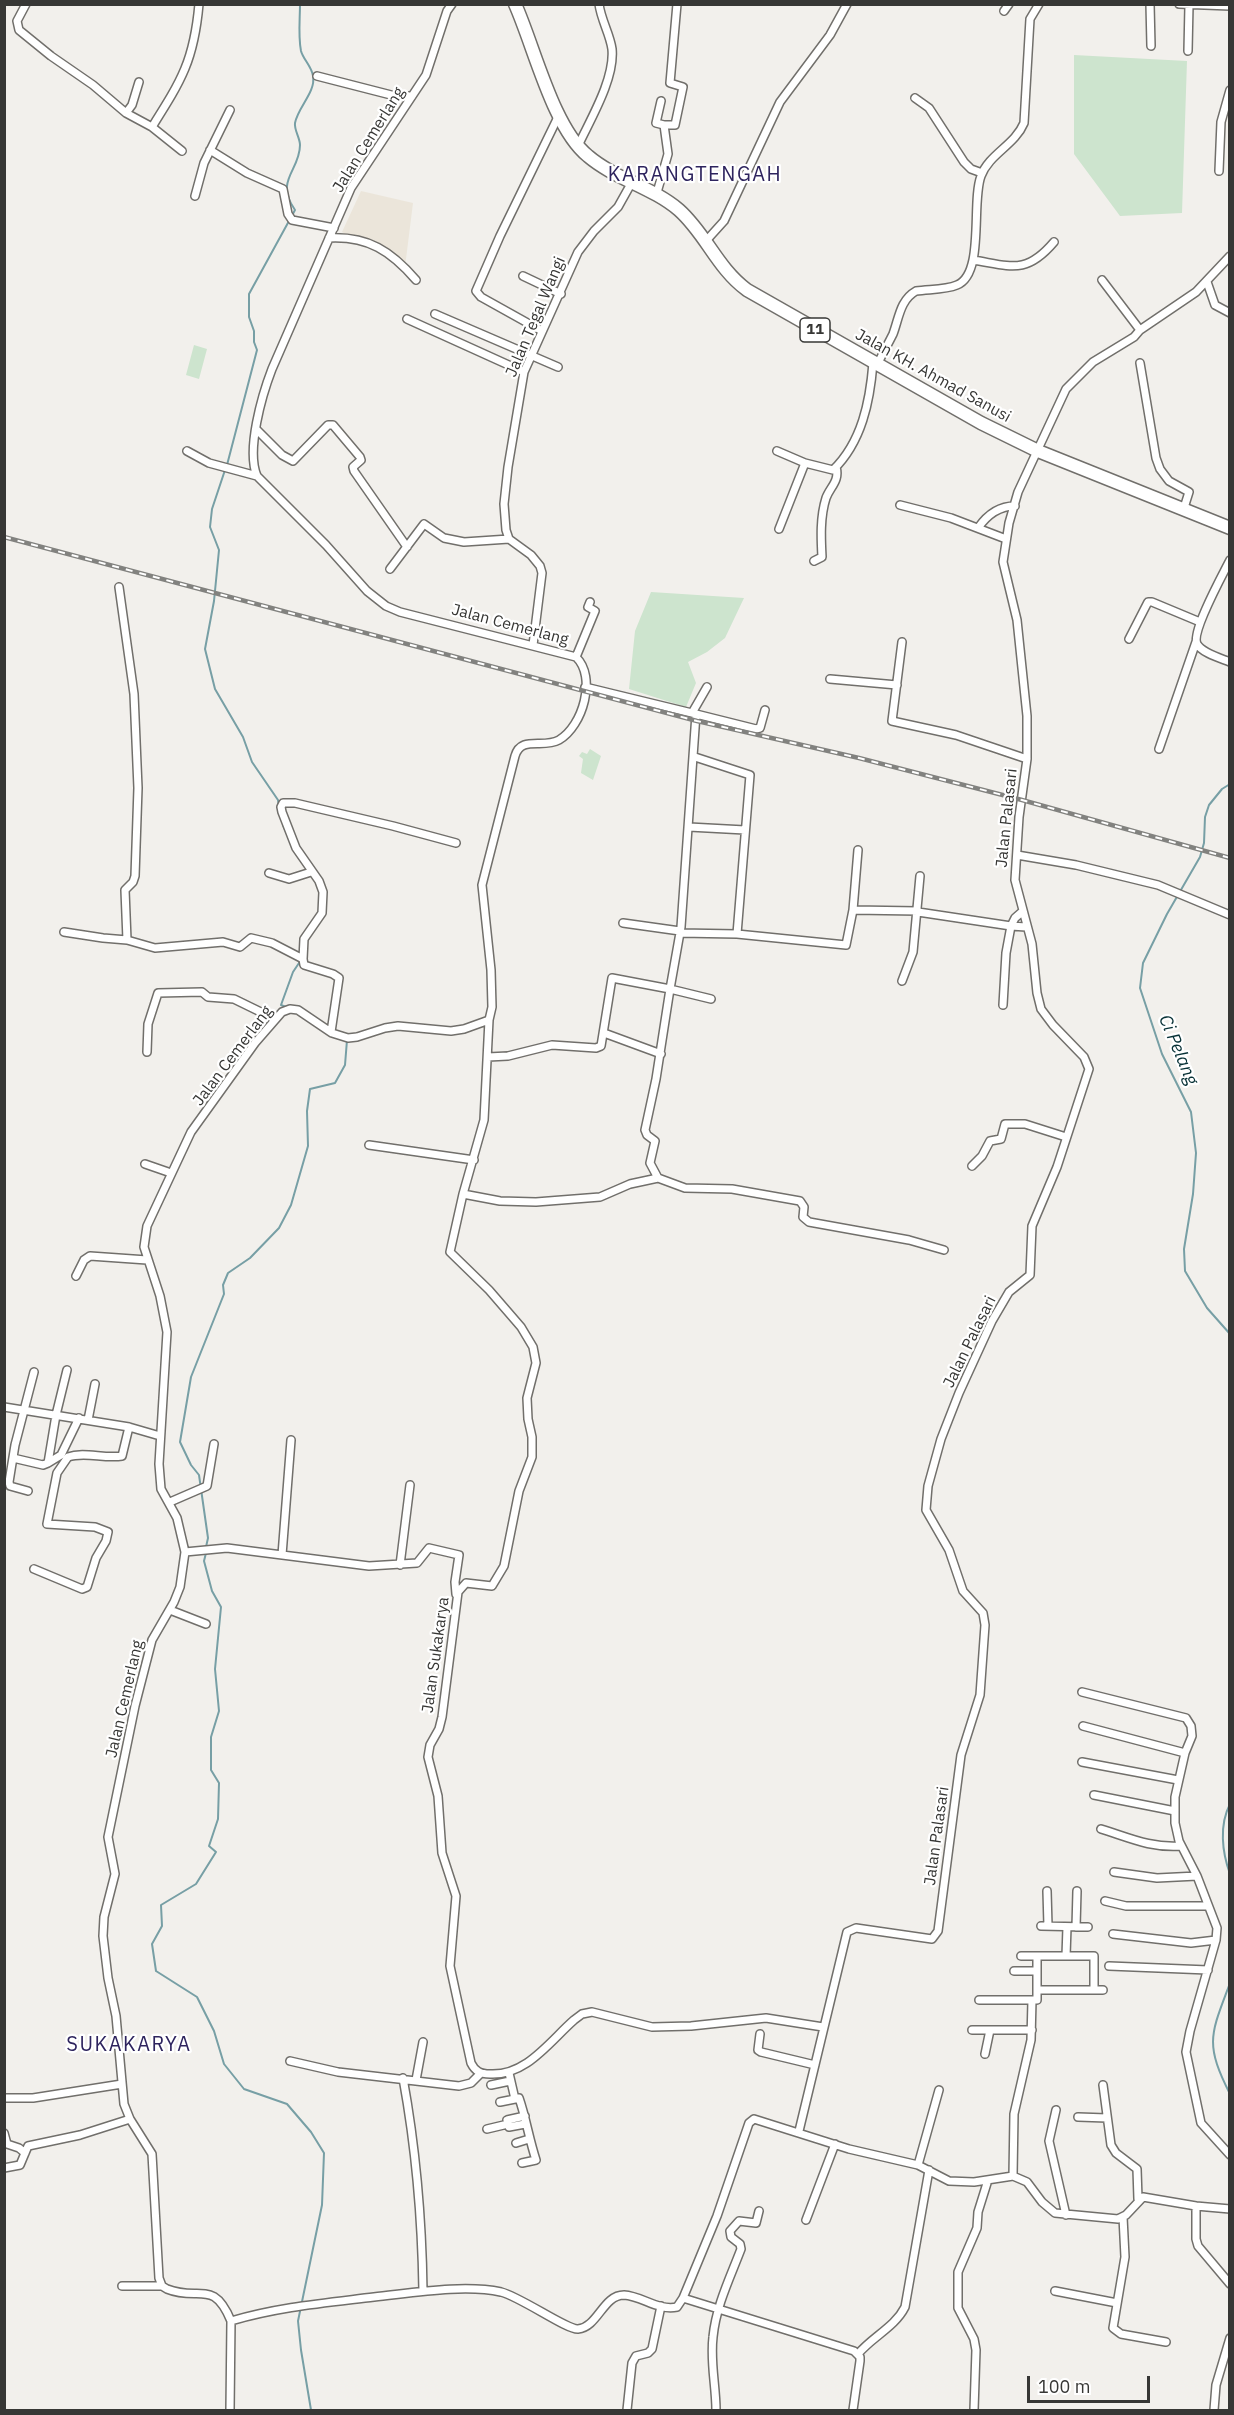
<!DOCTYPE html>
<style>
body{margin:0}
#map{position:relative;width:1234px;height:2415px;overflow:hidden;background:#f2f0ec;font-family:"IBM Plex Sans",sans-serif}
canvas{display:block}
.frame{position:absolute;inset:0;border:6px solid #373735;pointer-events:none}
.scale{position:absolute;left:1027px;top:2376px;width:123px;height:27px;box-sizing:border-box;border:3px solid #373735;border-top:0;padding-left:8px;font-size:18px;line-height:21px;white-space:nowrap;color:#373735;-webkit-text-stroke:4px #fff;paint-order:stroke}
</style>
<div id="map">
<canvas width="1234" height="2415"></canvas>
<div class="frame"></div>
<div class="scale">100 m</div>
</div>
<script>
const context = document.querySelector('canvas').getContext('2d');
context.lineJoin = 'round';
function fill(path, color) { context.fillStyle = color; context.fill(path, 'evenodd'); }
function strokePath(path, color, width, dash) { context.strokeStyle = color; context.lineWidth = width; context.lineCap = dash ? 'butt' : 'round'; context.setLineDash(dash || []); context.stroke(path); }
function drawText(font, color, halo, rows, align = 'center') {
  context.font = font + ' "IBM Plex Sans",sans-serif'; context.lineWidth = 4.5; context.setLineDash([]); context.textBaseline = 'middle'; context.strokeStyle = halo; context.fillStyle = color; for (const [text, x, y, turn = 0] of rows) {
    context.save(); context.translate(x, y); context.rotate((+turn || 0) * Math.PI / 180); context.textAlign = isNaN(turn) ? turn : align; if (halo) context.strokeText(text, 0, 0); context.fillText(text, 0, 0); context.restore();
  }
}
const built = new Path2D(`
 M361 191 413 203 405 267 342 232Z`);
const green = new Path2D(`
 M1074 55 1187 61 1182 213 1120 216 1074 154Z
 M194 345 207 349 199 379 186 375Z
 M651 592 744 598 725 638 707 652 688 662 696 683 686 707 629 689 635 631Z
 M590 749 601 756 593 780 581 773 583 759 579 756 582 752 587 754Z`);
const stream = new Path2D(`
 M227 465 257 350 254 342V331L249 317V294L295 210C274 180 300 171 300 145 300 138 294 130 295 123 298 107 316 92 313 76 312 67 303 59 301 51 298 36 300 19 300 4
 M225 470 212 509 210 527 219 550 214 601 205 649 215 689 243 737 252 762 278 800 279 807
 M1230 784 1222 789 1209 805 1205 817 1204 843 1200 857 1167 914 1143 963 1140 988 1162 1054 1191 1112 1196 1153 1193 1194 1184 1249 1185 1271 1207 1308 1230 1334
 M283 825 288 836
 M295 852 302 862
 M303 935 314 921
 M286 1007 281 1005 293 972 299 963 301 943
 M206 1547 208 1538 199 1475 191 1465 180 1442 191 1377 224 1294 223 1285 228 1273 250 1258 279 1228 291 1205 308 1146 307 1111 310 1089 335 1083 345 1065 347 1040
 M206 1553 204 1561 212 1591 221 1607 215 1669 219 1711 211 1737V1770L219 1783 218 1819 209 1846 216 1852 196 1884 161 1905 162 1926 152 1944 156 1971 197 1997 214 2031 224 2064 244 2089 287 2104 311 2132 324 2153 322 2205 298 2321 301 2350 311 2410
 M1230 1804C1219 1825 1222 1852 1230 1874
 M1230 1983C1211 2034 1204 2043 1230 2094`);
const minor = new Path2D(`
 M26 4 17 21 19 30 51 56 93 85 126 113 152 127C181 81 194 61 199 4
 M1150 4 1151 46
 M1179 4 1230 6
 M1004 11 1009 4
 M1188 51 1189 5
 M317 76 395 96H412
 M915 98 929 108 964 162 971 169 982 173
 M126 113 132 105 139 82
 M664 125H675L683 87 670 83 677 4
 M152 127 182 151
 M578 146C590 120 615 79 612 49 610 34 601 20 599 4
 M210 150 247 173 283 189 288 214 292 220 334 228
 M1219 171 1221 122 1230 90
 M195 196 204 163 230 110
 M656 196 668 154 664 125 656 123 661 101
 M329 238C368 236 391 251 416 280
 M705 242 724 221 780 102 830 35 847 4
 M973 260C1011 266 1026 275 1054 242
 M523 276 561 294
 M1102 280 1140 330
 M1207 282 1215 305 1230 313
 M435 314 558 367
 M407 319 524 372
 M542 331 481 297 476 291 500 236 559 115
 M1140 363 1156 458 1160 469 1169 481 1189 492 1183 511
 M877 365C882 355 888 344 893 334 899 318 900 300 916 291 929 289 945 290 957 285 985 274 971 202 981 176 989 154 1015 145 1024 123L1030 19 1039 4
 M256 429 282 455 293 461 328 425H333L360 457 361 460 353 467 354 471 407 547
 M187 451 209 463 257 476
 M777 451 805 463
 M900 505 951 518 1006 539
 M978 528C987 515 999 506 1015 506
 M779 529 805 463 833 470C862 442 870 401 873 363
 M1230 560C1223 574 1191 632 1197 644 1202 653 1220 658 1230 662
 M814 561 822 557C821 538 820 517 826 498 830 487 840 481 836 467
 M390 569 424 524 444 538 464 542 509 539
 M119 587 134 694 138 788 135 876 133 882 125 890 127 940
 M1129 639 1148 602H1152L1200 622
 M902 642 892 721 956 735 1027 759
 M533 645 542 573 540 566 531 555 509 539 506 530 504 504 508 467 524 372 578 252 594 231 618 207 632 182
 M576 657 595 611 588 607 590 602
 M830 679 897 685
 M692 713 707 687
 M696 714 756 729 760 728 765 710
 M1159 749 1196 642
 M695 757 750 775 737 934
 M689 827 745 830
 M1017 855 1076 865 1158 885 1230 915
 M269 873 289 879 311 872
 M853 910 918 911
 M918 912 1011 926 1015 918 1023 911
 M623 923 680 931
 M64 932 103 938 127 940 155 948 223 942 240 947 251 938 272 943 303 959 304 965 333 974 339 978 331 1032
 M680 933 737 934 846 945 853 910 858 850
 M303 959 304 939 322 913 323 892 319 881 296 848 282 812 281 807 283 803H295L393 826 456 843
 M902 981 913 952 920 876
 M711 999 670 989 656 1079 645 1130 647 1135 655 1141 650 1163 658 1178 685 1188 732 1189 800 1201 804 1207 803 1217 809 1222 909 1240 944 1250
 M1003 1005 1006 953 1011 926 1026 927
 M489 1020 484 1120 463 1194 450 1252 489 1290 521 1327 533 1347 536 1363 527 1398 528 1419 532 1437V1457L519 1491 504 1566 492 1586 466 1583 458 1592 442 1717 439 1729 430 1745 428 1757 438 1796 442 1853 456 1896 450 1966 471 2063C475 2071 480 2074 490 2074 526 2076 549 2042 574 2020L582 2014 592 2012 652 2027 691 2026 766 2018 823 2027
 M604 1033 661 1054
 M147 1052 148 1024 158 993 202 992 208 997 234 999 275 1019
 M488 1057 508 1056 552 1045 596 1048 601 1046 612 978 670 989 681 927 696 714 585 687
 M369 1145 474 1160
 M145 1164 171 1173
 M972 1166 982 1156 990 1141 1001 1139 1005 1124H1025L1066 1137
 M463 1194 500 1201 536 1202 600 1197 630 1184 658 1178
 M76 1276 84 1260 90 1256 147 1260
 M4 1407 129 1427 160 1436
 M88 1420 95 1384
 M13 1458 43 1465 48 1463 56 1415 67 1370
 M48 1463 61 1455 79 1418
 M28 1491 10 1486 9 1482 15 1445 34 1372
 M170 1502 207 1486 214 1444
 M185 1552 227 1548 369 1566 417 1563 429 1548 459 1555 455 1582 456 1594
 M282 1555 291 1440
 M400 1565 410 1485
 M34 1569 82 1589 87 1587 96 1558 106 1541 108 1532 95 1527 47 1524 57 1473 68 1457C84 1451 104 1459 122 1456L129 1427
 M170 1610 206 1624
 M1082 1692 1186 1718 1191 1726 1192 1736 1185 1753 1175 1797V1823L1179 1841 1197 1876
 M1083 1726 1185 1753
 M1082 1762 1178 1780
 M1094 1795 1175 1811
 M1101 1829C1130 1838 1150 1848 1181 1846
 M1114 1872 1157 1878 1197 1876 1217 1928 1216 1940 1190 2031 1186 2052 1201 2123 1230 2155
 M1047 1891 1048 1926
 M1105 1901 1126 1906H1208
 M1041 1926 1088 1927
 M1076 1927 1077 1891
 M1113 1934 1191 1943 1216 1940
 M1021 1956H1094V1990
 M1066 1956 1067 1927
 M1109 1966 1208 1970
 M1014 1971H1037
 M1037 1990H1103
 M979 2000H1032
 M972 2030H1032
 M760 2034 758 2050 761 2052 815 2065
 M985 2054 990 2030
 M290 2061 338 2072 459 2086 471 2083 481 2073
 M509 2073 515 2099 519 2098C526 2118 529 2139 536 2160L522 2163
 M403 2078C416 2149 422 2220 423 2291
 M416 2080 423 2042
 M491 2085 510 2081
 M1103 2085 1111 2145 1116 2153 1137 2169 1138 2199
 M4 2098H33L122 2084
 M500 2102 515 2099
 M1056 2110 1049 2141 1066 2215
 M1078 2117 1107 2118
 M525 2124 509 2127 507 2120 525 2116
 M487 2129 508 2124
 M799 2131 847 1932 856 1928 932 1939 938 1931 961 1755 980 1695 985 1625 983 1613 963 1591 949 1550 926 1510 928 1486 941 1439 959 1393 992 1321 1009 1292 1030 1275 1032 1226 1057 1167 1089 1069 1084 1057 1053 1025 1041 1009 1037 993 1032 944 1015 880 1019 817 1027 759V716L1017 620 1003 562 1009 523 1018 492 1066 389 1093 362 1134 337 1140 330 1196 292 1230 256
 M4 2133 7 2144 19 2148 25 2153
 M516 2143 529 2139
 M918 2165 939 2090
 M4 2168 20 2165 28 2146 80 2135 130 2119
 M1013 2176 1014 2114 1031 2040 1032 2000H1037V1956
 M1230 2209 1196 2206V2239L1198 2246 1230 2284
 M1123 2217 1125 2257 1113 2328 1121 2334 1166 2342
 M806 2220 835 2144
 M122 2286H162
 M1055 2291 1117 2303
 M683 2298 854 2351 860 2357V2361L853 2410
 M231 2321C278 2307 325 2303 374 2297 412 2293 464 2284 501 2292 521 2297 567 2330 578 2329 598 2327 603 2295 624 2295 642 2296 658 2311 677 2307L683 2298 717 2216 749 2123 754 2119 849 2149 918 2165 949 2181 974 2182 1013 2176 1027 2182 1042 2202 1055 2213 1118 2219 1126 2215 1143 2197 1196 2206
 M858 2354C872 2337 895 2327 905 2307L929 2170
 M230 2410 231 2321C213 2278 199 2302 167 2289L162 2286 159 2278 152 2154 130 2119 124 2104 116 2016 108 1978 103 1936 104 1917 115 1874 108 1837 135 1706 152 1640 174 1602 180 1587 185 1552 177 1518 161 1489 159 1464 167 1332 160 1296 144 1247 147 1226 191 1132 255 1043 282 1012 290 1009 298 1010 332 1033 348 1038 357 1037 385 1028 398 1026 451 1031 464 1029 489 1020 492 1007 491 970 482 885 515 756C521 735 543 749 559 740 583 726 597 677 576 657L400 612 386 606 367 591 326 545 257 476C246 450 262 395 272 369L351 188 426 75 447 11 452 4
 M627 2410 632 2363 636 2356 648 2353 652 2349 661 2306
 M716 2410C716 2386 710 2362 713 2337 716 2306 730 2278 741 2249L740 2244 731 2237 730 2231 739 2221 756 2223 759 2211
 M974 2410 976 2350 974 2339 958 2308V2272L977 2228 978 2212 988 2180
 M1214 2410 1216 2385 1230 2338`);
const trunk = new Path2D(`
 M515 4C534 46 553 128 588 156 615 179 652 187 679 210 706 234 717 268 747 290L981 423 1038 451 1230 528`);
const rail = new Path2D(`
 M4 537 697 721 859 758 1022 800 1230 858`);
const shields = [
 [815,330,30]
];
const shieldNames = [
 ["11",815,330]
];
const streetNames = [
 ["Jalan Cemerlang",369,140,-58],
 ["Jalan Tegal Wangi",536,317,-67],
 ["Jalan KH. Ahmad Sanusi",933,376,29],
 ["Jalan Cemerlang",510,625,15],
 ["Jalan Palasari",1007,818,-84],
 ["Jalan Cemerlang",233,1056,-53],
 ["Jalan Palasari",970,1342,-64],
 ["Jalan Sukakarya",436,1655,-82],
 ["Jalan Cemerlang",125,1699,-77],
 ["Jalan Palasari",937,1836,-82]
];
const waterNames = [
 ["Ci Pelang",1178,1050,67]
];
const quarterNames = [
 ["KARANGTENGAH",695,175],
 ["SUKAKARYA",129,2045]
];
fill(built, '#ebe5da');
fill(green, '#cde4ce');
strokePath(stream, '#779fa5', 2);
strokePath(minor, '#716f6b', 10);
strokePath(trunk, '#716f6b', 15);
strokePath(minor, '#fff', 7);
strokePath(trunk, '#fff', 12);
strokePath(rail, '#82827f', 4.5);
strokePath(rail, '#fff', 2, [7]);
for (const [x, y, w] of shields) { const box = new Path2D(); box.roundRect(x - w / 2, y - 12, w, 24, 4.5); context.fillStyle = '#fff'; context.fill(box); strokePath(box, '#373735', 1.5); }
drawText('bold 15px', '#373735', null, shieldNames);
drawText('16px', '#373735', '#fff', streetNames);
drawText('italic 18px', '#073136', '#fff', waterNames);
context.letterSpacing = '1.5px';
drawText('20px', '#2e245e', '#fff', quarterNames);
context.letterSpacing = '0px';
</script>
